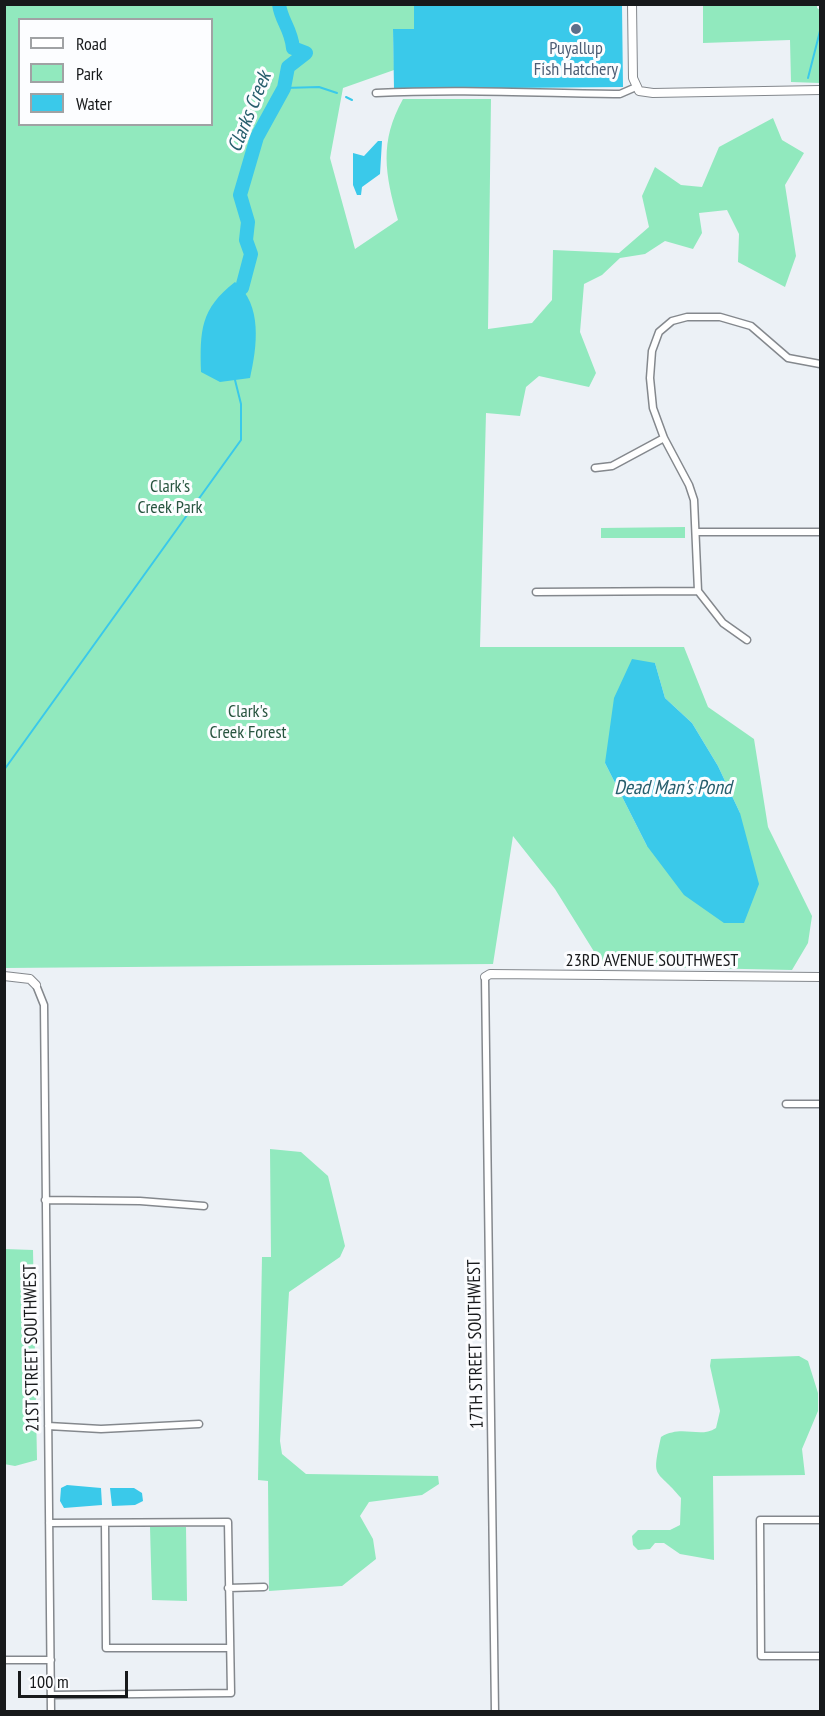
<!DOCTYPE html>
<style>
body{margin:0}
#map{position:relative;width:825px;height:1716px;overflow:hidden;background:#ecf1f6;font-family:"PT Sans Narrow",sans-serif}
canvas{display:block}
.frame{position:absolute;inset:0;border:6px solid #17191b;pointer-events:none}
.legend{position:absolute;left:18px;top:18px;width:195px;height:108px;box-sizing:border-box;background:#fcfdff;border:2px solid #a0a2a4;margin:0;padding:8px 10px;list-style:none;font-size:18px;color:#17191b}
.legend li{display:flex;align-items:center;gap:12px;height:30px}
.legend b{width:30px;border:2px solid #a0a2a4}
.scale{position:absolute;left:18px;top:1671px;width:110px;height:27px;box-sizing:border-box;border:3px solid #17191b;border-top:0;padding-left:8px;font-size:18px;line-height:21px;white-space:nowrap;color:#17191b;-webkit-text-stroke:4px #fcfdff;paint-order:stroke}
</style>
<div id="map">
<canvas width="825" height="1716"></canvas>
<div class="frame"></div>
<ul class="legend">
<li><b style="height:8px;background:#fff"></b>Road</li>
<li><b style="height:16px;background:#91e9be"></b>Park</li>
<li><b style="height:16px;background:#3ac9ea"></b>Water</li>
</ul>
<div class="scale">100 m</div>
</div>
<script>
const context = document.querySelector('canvas').getContext('2d');
context.lineJoin = 'round';
function fill(path, color) { context.fillStyle = color; context.fill(path, 'evenodd'); }
function strokePath(path, color, width, dash) { context.strokeStyle = color; context.lineWidth = width; context.lineCap = dash ? 'butt' : 'round'; context.setLineDash(dash || []); context.stroke(path); }
function drawText(font, color, halo, rows, align = 'center') {
  context.font = font + ' "PT Sans Narrow",sans-serif'; context.lineWidth = 6; context.setLineDash([]); context.textBaseline = 'middle'; context.strokeStyle = halo; context.fillStyle = color; for (const [text, x, y, turn = 0] of rows) {
    context.save(); context.translate(x, y); context.rotate((+turn || 0) * Math.PI / 180); context.textAlign = isNaN(turn) ? turn : align; if (halo) context.strokeText(text, 0, 0); context.fillText(text, 0, 0); context.restore();
  }
}
const green = new Path2D(`
 M4 5H414V29L393 30 394 70 343 88 330 158 355 249 398 220C385 174 379 142 403 99H491L488 329 532 323 552 300 553 250 619 253 649 227 642 196 655 167 681 185 702 187 719 147 773 118 782 140 804 153 785 185 796 256 785 287 738 262 739 234 727 210 699 213 702 233 693 249 665 241 645 254 620 258 602 275 584 284 580 332 596 373 589 387 539 376 526 387 520 416 486 413 480 647H684L708 707 754 739 768 827 812 916 808 943 792 970 603 966 555 889 513 836 493 964 5 968ZM20 20H212V124H20ZM655 663 665 698 692 723 718 766 740 813 647 846 605 763Z
 M703 5H817V8L820 10V83L791 82 790 40 703 43Z
 M685 527V538H601V528Z
 M270 1149 301 1152 328 1176 345 1246 340 1257 289 1292 280 1441 282 1454 306 1474 438 1476 439 1484 422 1495 369 1502 360 1516 373 1539 376 1559 342 1586 269 1591 268 1481 258 1480 262 1257H271Z
 M5 1249 33 1250 37 1460 15 1466 4 1464Z
 M799 1356 808 1361 818 1393V1411L802 1449 805 1475 713 1476 714 1560 680 1554 664 1543H655L650 1549 638 1550 633 1545 632 1536 638 1530H670L680 1525 681 1498C656 1467 651 1482 661 1437 683 1424 699 1439 716 1428L720 1411 710 1366 711 1359Z
 M150 1527H186L187 1601 152 1600Z`);
const water = new Path2D(`
 M414 5H622L623 87 394 89 393 29H414Z
 M378 141H382L380 174 362 187 361 195H357L353 185V153L364 156Z
 M235 282C263 305 257 347 250 378L220 382 201 372C200 331 200 309 235 282Z
 M632 659 655 663 665 698 692 723 718 766 740 813 759 884 744 923H724L684 895 647 846 605 763 614 698Z
 M67 1485 101 1488 102 1505 64 1508 60 1501 61 1488Z
 M110 1488H134L142 1493 143 1501 135 1505 112 1506Z`);
const stream = new Path2D(`
 M808 78 820 31
 M284 88 319 87 337 93
 M346 97 352 100
 M4 770 241 440V404L235 380`);
const river = new Path2D(`
 M242 288 251 254 246 240 248 222 240 195 257 137 284 88 288 67 306 53 293 48C291 28 281 21 279 4`);
const minor = new Path2D(`
 M376 93C457 89 538 93 620 94L636 87
 M595 468 612 466 664 438
 M697 532H820
 M536 592 698 591
 M747 640 723 623 698 591 694 500 689 485 664 438 653 408 650 378 652 351 659 332 672 321 687 317H720L751 326 788 358 820 364
 M485 977 495 1712
 M36 985 44 1005 51 1712
 M786 1104H820
 M45 1200 140 1201 204 1206
 M48 1426 101 1429 199 1424
 M820 1520H760L761 1656H820
 M49 1523 228 1522 231 1693 51 1695
 M105 1523 106 1648H230
 M228 1588 264 1587
 M4 1660H51`);
const tertiary = new Path2D(`
 M632 4 633 78 639 91 653 93 820 90
 M4 976 30 979 36 985
 M485 977 490 974 820 977`);
const markers = [
 [576,29,6,"#5c6f8a"]
];
const serviceNames = [
 ["Puyallup",576,49],
 ["Fish Hatchery",576,70]
];
const parkNames = [
 ["Clark's",170,487],
 ["Creek Park",170,508],
 ["Clark's",248,712],
 ["Creek Forest",248,733]
];
const streetNames = [
 ["23RD AVENUE SOUTHWEST",652,961],
 ["17TH STREET SOUTHWEST",476,1344,-91],
 ["21ST STREET SOUTHWEST",32,1348,-91]
];
const waterNames = [
 ["Clarks Creek",250,112,-68],
 ["Dead Man's Pond",673,788]
];
fill(green, '#91e9be');
fill(water, '#3ac9ea');
strokePath(stream, '#3ac9ea', 2);
strokePath(river, '#3ac9ea', 14);
strokePath(minor, '#84888d', 9);
strokePath(tertiary, '#84888d', 10);
strokePath(minor, '#fff', 6);
strokePath(tertiary, '#fff', 8);
for (const [x, y, r, color] of markers) { const dot = new Path2D(); dot.arc(x, y, r, 0, 2 * Math.PI); context.fillStyle = color; context.fill(dot); strokePath(dot, '#fcfdff', 2); }
drawText('18px', '#4e5e75', '#fcfdff', serviceNames);
drawText('18px', '#27543f', '#fcfdff', parkNames);
drawText('18px', '#17191b', '#fcfdff', streetNames);
drawText('italic 20px', '#275e6d', '#fcfdff', waterNames);
</script>
